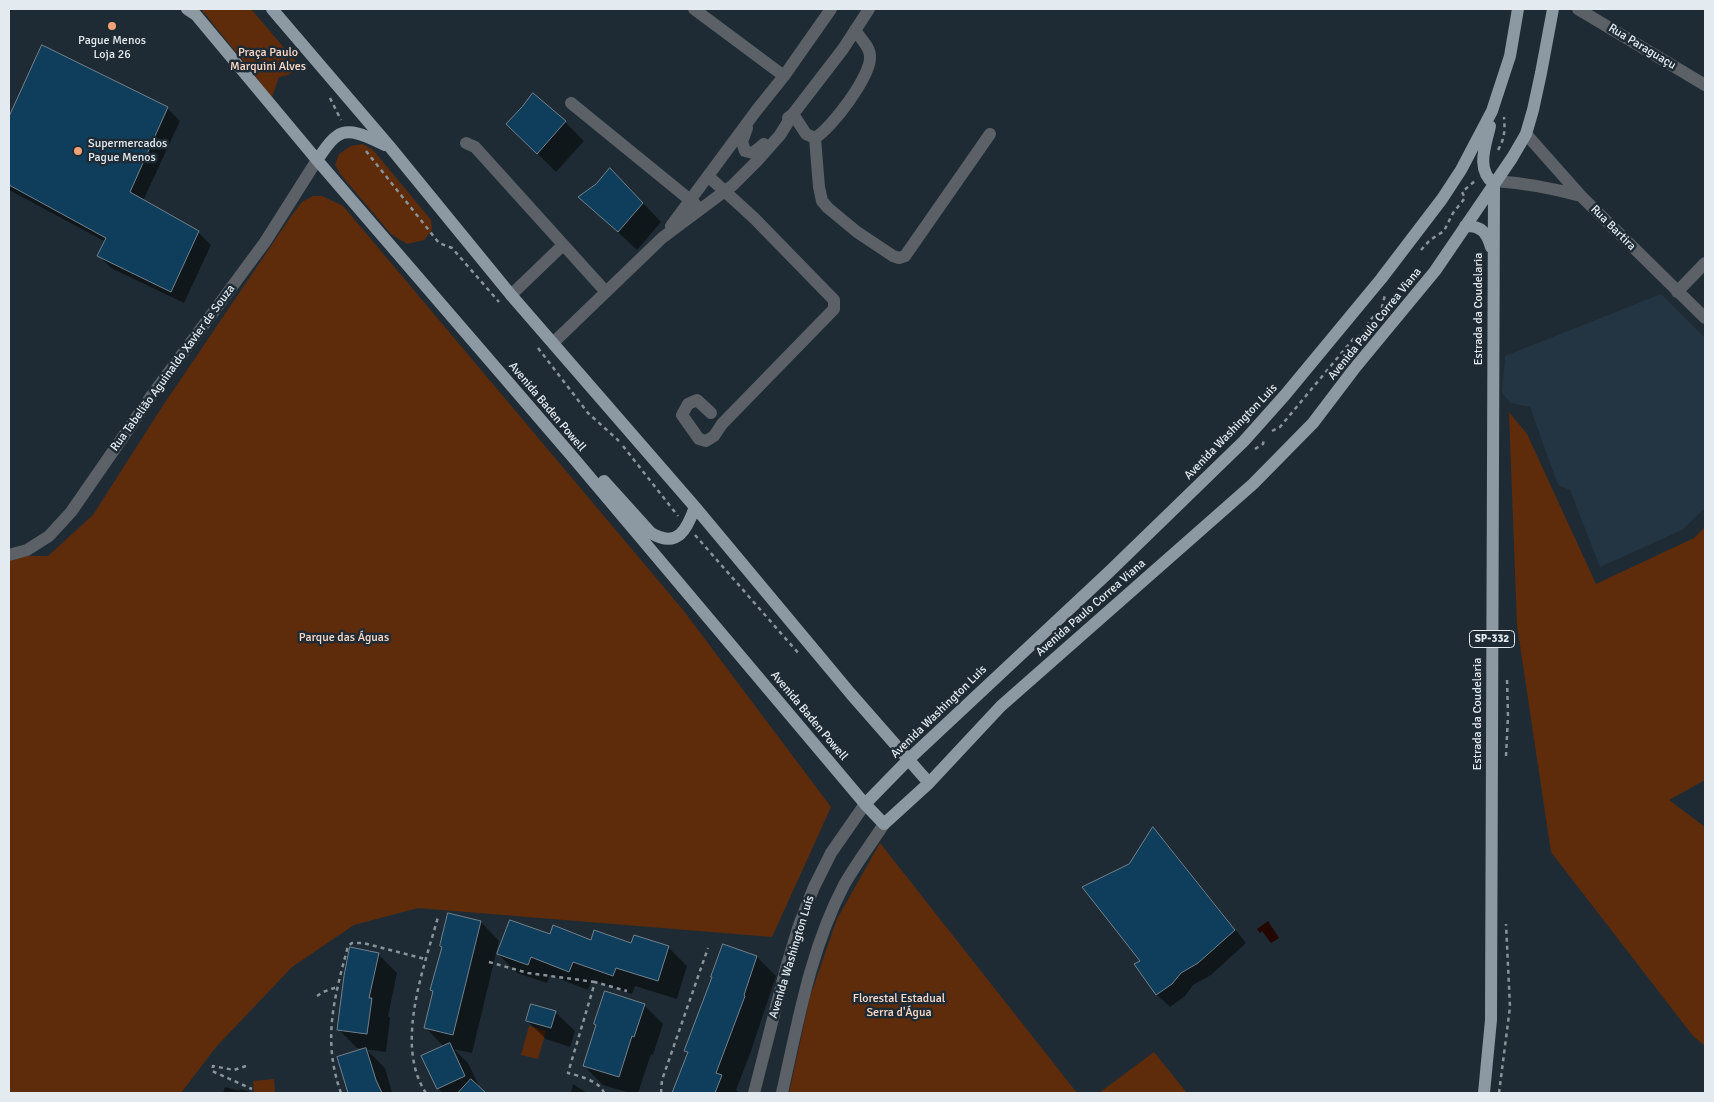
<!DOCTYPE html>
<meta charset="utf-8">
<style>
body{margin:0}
#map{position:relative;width:1714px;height:1102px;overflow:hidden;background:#1f2b34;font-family:Signika,sans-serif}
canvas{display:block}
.frame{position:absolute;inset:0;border:10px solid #e3ebf1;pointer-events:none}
</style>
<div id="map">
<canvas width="1714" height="1102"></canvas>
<div class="frame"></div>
</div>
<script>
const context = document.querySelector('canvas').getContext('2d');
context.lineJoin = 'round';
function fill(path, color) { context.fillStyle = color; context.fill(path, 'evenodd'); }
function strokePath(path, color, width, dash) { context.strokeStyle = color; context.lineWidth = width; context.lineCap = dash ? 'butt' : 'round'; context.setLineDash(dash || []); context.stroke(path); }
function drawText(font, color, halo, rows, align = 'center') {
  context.font = font + ' Signika,sans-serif'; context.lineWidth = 5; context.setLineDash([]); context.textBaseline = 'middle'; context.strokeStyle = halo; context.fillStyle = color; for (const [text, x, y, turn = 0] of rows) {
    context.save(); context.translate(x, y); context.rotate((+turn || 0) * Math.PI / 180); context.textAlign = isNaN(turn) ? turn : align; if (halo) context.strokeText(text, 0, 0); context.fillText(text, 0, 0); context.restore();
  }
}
const built = new Path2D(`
 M1661 294 1705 338V508L1682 530 1600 567 1570 490 1558 485 1530 407 1511 403 1502 393 1505 356Z`);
const green = new Path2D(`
 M201 9H251L297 63V69L288 75 279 77 272 97Z
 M363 144 373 150 431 220 432 230 424 240 407 244 391 234 341 175 335 165 339 154 351 146Z
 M313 196H322L343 206 683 610 831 807 772 937 418 908 354 925 292 967 216 1047 181 1093H9V561L24 556H48L93 515 162 407 292 215 302 202Z
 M1509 412 1527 434 1596 584 1694 538 1705 527V780L1669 800 1705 827V1046L1693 1036 1551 852 1517 625Z
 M880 843 1077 1093H789L810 997 837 919Z
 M529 1026 546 1031 538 1059 521 1055Z
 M1154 1052 1187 1093H1099Z
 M274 1079 275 1093H254L253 1081Z`);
const water = new Path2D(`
 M1268 921 1279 938 1271 943 1262 931 1260 933 1257 929Z`);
const shadow = new Path2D(`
 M43 47 167 108 180 121 143 201 198 232 211 245 184 303 111 268 99 256 106 242 9 190V120Z
 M565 122 584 141 556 172 508 124Z
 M629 188 661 222 637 250 580 197Z
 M1153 829 1165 841 1246 943 1211 975 1193 985 1185 996 1170 1007 1157 995 1136 964 1141 961 1130 865Z
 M481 922 499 941 472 1053 454 1049 468 1063 481 1090 484 1093H442L438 1088 444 1047 426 1028Z
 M550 935 591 942 668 947 687 966 677 999 635 986 632 994 592 980 588 990 550 975 547 983 517 973 498 954Z
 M378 954 397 973 388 1016 390 1018 386 1052 357 1048 338 1029Z
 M757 957 776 976 750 1054 736 1090 739 1093H676L674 1091 688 1053 685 1050Z
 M532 1005 556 1013 575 1031 570 1047 546 1039 527 1021Z
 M644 1005 663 1024 653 1055 651 1054 638 1093H630L603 1085 584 1066Z
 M366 1049 385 1068 392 1093H349L339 1057Z
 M573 1084 587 1093H571Z
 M225 1087 239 1091 240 1089 253 1093H223Z`);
const building = new Path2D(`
 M42 45 168 107 130 192 199 231 171 292 97 256 106 238 9 185V117Z
 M533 93 566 121 537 154 506 124 522 107Z
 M610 168 643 203 618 232 578 197 596 184Z
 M1153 827 1235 930 1198 963 1181 973 1172 984 1156 995 1134 964 1140 961 1082 887 1129 864Z
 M448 913 481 921 453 1035 424 1028 433 991 430 990 442 947 440 946Z
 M510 920 550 934 553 925 591 940 594 930 631 943 634 935 669 946 658 981 616 968 613 976 573 962 569 972 531 957 528 965 497 954Z
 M723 944 757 956 744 995 745 996 716 1073 722 1075 715 1093H672L688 1052 684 1051 712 977H711Z
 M350 947 379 953 369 998H372L367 1034 337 1030 344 976Z
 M605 991 645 1004 634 1037 632 1036 619 1077 583 1066 596 1025 594 1024Z
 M531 1004 556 1011 551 1028 526 1021Z
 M450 1043 465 1076 437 1089 421 1056Z
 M366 1048 376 1080 382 1093H348L337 1057Z
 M471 1079 486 1093H458Z`);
const path = new Path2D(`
 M330 98 341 120
 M1498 150C1505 138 1505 130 1504 117
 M366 151 439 243 452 248 499 302
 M1421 250 1430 240 1444 231 1453 213 1465 198 1462 192 1476 180
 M538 348 588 413 619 441
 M1272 431 1280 427 1354 338 1363 335C1367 323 1371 317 1381 311L1385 295
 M623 446 678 516
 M1255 449 1263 444 1264 440
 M695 535 800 655
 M1506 756 1508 716 1507 679
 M489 962 528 973 595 982
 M317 996 323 992 337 987
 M246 1066 234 1070 213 1066 212 1071 252 1089
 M341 1093C322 1040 334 999 348 946L352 943H363L425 959
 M426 1093C394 1045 424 968 438 917
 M604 1093C600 1081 579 1076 568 1073L595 982 627 991
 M661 1093 662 1080 708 948
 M1499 1093 1510 1007 1506 924`);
const minor = new Path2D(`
 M694 9 784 76
 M1578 9 1705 85
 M571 103 695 204
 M788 118 793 114 806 134 815 138
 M747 128 742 142 745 151 753 153 764 144
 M1526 134 1581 196 1705 318
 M815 138 819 187 822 201 828 208 857 232 893 256 899 258 905 256 990 134
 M815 138C831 129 872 75 870 56 870 47 860 38 855 30
 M466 143 475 147 606 292
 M708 176 754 218 834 300V309L722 424 714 436 706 441 699 439 682 415 688 404 697 400 711 413
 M1495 181C1525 183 1552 188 1581 196
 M671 226 756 111 784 76 831 9
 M1677 292 1705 263
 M511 295 563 245
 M554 342 662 238 733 185 757 161 780 135 793 114 843 49 869 9
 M9 555 27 550 49 536 71 512 152 395 265 242 317 160
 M754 1093 786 968 799 925 814 887 831 853 865 804
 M782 1093C798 1022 810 950 844 885 856 864 871 844 884 824`);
const major = new Path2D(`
 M187 9 196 15 317 160 571 455 865 804 884 824 929 783 1001 706 1253 484 1313 423 1354 369 1435 271 1512 158 1526 134 1533 110 1541 73 1553 9
 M272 9 390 147 511 295 695 507 851 694 929 783
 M1490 126C1486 145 1475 169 1494 184
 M317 160C323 152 329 141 337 136 350 126 372 139 385 145
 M1465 226C1481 225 1487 233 1491 247
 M604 481 651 533C678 549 687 529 695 507
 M865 804 909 759 1109 572 1244 441 1285 395 1381 279 1442 199 1461 170 1492 111 1510 56 1518 9
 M1484 1093 1491 1020 1494 184`);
const markers = [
 [112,26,5,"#f0a279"],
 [78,151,5,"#f0a279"]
];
const shields = [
 [1492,639,45]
];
const shieldNames = [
 ["SP-332",1492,639]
];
const poiNames = [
 ["Pague Menos",112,41],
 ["Loja 26",112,55],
 ["Supermercados",88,144,"left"],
 ["Pague Menos",88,158,"left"]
];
const streetNames = [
 ["Rua Paraguaçu",1642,47,31],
 ["Rua Bartira",1613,228,45],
 ["Estrada da Coudelaria",1479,309,-90],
 ["Avenida Paulo Correa Viana",1375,324,-51],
 ["Rua Tabelião Aguinaldo Xavier de Souza",173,368,-54],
 ["Avenida Baden Powell",547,407,50],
 ["Avenida Washington Luis",1231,432,-46],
 ["Avenida Paulo Correa Viana",1091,608,-41],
 ["Avenida Washington Luis",939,712,-44],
 ["Estrada da Coudelaria",1478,714,-90],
 ["Avenida Baden Powell",809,716,50],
 ["Avenida Washington Luís",792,957,-73]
];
const parkNames = [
 ["Praça Paulo",268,53],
 ["Marquini Alves",268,67],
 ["Parque das Águas",344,638],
 ["Florestal Estadual",899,999],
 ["Serra d'Água",899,1013]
];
fill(built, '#233542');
fill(green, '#5f2c0b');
fill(water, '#240800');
fill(shadow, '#0007');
fill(building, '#0e3e5b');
strokePath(building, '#73818c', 1);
strokePath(path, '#89939a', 2.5, [4, 4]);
strokePath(minor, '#5b6166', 12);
strokePath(major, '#8c99a2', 12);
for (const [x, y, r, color] of markers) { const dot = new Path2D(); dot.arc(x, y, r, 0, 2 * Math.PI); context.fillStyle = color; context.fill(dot); strokePath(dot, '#1f2b34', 2); }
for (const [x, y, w] of shields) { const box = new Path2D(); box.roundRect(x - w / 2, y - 8.5, w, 17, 4); context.fillStyle = '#1f2b34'; context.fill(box); strokePath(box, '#e3ebf1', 1); }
drawText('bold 11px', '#e3ebf1', null, shieldNames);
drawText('12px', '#e3ebf1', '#1f2b34', poiNames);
drawText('12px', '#e3ebf1', '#1f2b34', streetNames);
drawText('12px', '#ffdbc8', '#1f2b34', parkNames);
</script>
